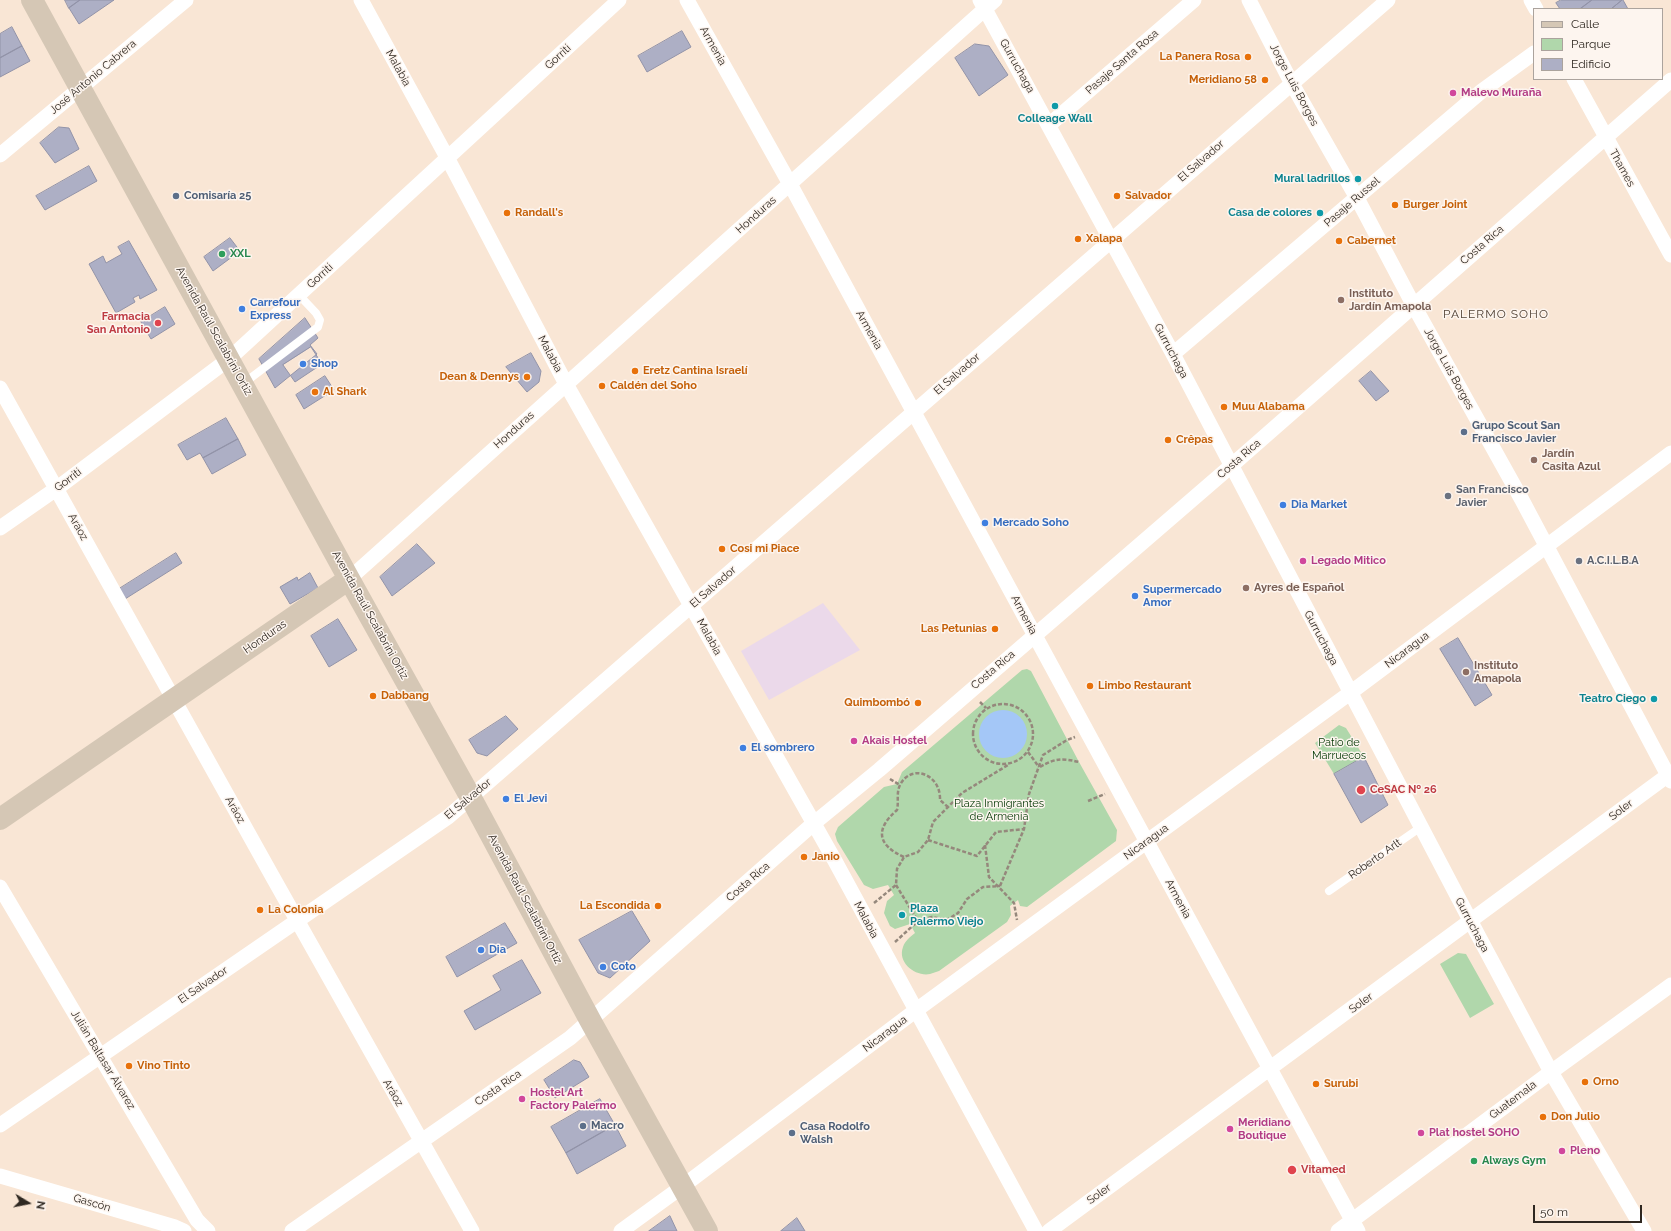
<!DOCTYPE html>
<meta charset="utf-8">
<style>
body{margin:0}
#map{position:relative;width:1671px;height:1231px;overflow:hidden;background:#f9e6d5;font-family:Raleway,sans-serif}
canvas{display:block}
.legend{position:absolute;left:1533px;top:8px;width:130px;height:72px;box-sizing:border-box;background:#fdf5ef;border:1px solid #aba39d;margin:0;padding:5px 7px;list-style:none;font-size:12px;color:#2f2821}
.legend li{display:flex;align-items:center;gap:8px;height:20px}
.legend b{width:20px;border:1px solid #aba39d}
.north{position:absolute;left:8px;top:1183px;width:40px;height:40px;-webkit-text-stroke:3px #fdf5ef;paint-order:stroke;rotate:100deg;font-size:11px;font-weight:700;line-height:16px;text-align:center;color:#2f2821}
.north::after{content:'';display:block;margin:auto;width:14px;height:18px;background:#2f2821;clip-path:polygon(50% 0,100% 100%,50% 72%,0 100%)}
.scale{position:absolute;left:1533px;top:1205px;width:109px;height:18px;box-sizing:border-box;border:2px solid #2f2821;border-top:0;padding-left:5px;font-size:12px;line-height:14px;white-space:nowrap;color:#2f2821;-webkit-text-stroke:3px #fdf5ef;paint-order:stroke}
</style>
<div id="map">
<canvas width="1671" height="1231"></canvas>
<ul class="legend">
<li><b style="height:5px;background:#d5c7b5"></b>Calle</li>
<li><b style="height:11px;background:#b0d7ab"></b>Parque</li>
<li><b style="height:11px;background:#adafc5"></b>Edificio</li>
</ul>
<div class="north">N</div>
<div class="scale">50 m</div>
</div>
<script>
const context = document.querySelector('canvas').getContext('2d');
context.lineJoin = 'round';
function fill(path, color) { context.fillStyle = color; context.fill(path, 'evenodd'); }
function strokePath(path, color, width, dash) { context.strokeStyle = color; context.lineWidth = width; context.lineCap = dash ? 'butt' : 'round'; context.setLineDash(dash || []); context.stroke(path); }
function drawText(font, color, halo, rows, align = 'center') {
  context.font = font + ' Raleway,sans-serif'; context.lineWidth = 3; context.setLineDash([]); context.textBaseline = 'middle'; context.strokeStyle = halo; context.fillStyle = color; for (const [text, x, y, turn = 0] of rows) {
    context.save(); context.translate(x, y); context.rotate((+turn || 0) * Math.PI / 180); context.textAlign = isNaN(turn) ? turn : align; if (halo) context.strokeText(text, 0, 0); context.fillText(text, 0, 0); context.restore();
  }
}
const commercial = new Path2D(`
 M823 603 860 650 769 700 741 651Z`);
const green = new Path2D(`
 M1027 669 1031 671 1079 762 1117 830 1116 841 1027 907 1020 906 1018 900 1010 906 1011 915 1007 922 939 971C936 972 933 973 930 974 916 977 897 963 903 947 905 941 910 937 915 933L910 924 895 929 890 926 884 913 887 901 894 895 888 885 873 889 864 885 837 841 835 834 838 827 884 787 897 784 902 772 1022 670Z
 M1339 725 1346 728 1364 757 1334 774 1315 743Z
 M1458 953 1466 954 1494 1004 1470 1018 1440 964Z`);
const water = new Path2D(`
 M979 734a24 24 0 1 1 48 0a24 24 0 1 1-48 0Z`);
const building = new Path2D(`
 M65 0H80L69 8Z
 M80 0H114L79 24 69 8Z
 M1561 0H1592L1580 9H1560L1556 3Z
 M1592 0H1622L1611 9H1580Z
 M1623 0 1628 9H1611L1622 0Z
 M12 27 22 46 0 58V34Z
 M682 31 691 47 647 72 638 56Z
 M975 44 989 46 1008 75 979 96 955 58Z
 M22 46 30 61 0 77V58Z
 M59 127 69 128 79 149 55 163 40 143Z
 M89 166 97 181 45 210 36 196Z
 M230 238 240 251 213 271 204 257Z
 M129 241 157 290 140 299 139 295 133 298 135 302 116 313 89 264 103 256 106 263 122 254 118 247Z
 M165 307 175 324 151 339 141 322Z
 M305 318 318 338 310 345 317 354 275 388 259 359Z
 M311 347 322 364 295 382 283 365Z
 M531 353 541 371 539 382 527 392 506 367Z
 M1371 371 1389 391 1376 401 1359 381Z
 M325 376 334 390 304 409 296 395Z
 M226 418 238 439 203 458 200 453 187 460 178 445Z
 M238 439 246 455 212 474 203 458Z
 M417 544 435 563 392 596 380 577Z
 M176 553 182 563 125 599 119 589Z
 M310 573 318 588 290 604 280 587 297 577 298 580Z
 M338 619 357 650 329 667 311 636Z
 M1458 638 1492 695 1475 706 1440 649Z
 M506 716 518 729 487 756 477 753 469 740Z
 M1364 757 1388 805 1361 823 1334 774Z
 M632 911 650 941 610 978 598 973 579 940Z
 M505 923 517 943 457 977 446 957Z
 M522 960 541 993 475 1030 464 1011 501 990 493 976Z
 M574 1060 580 1062 589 1077 555 1098 544 1080Z
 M600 1099 615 1125 566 1153 551 1127Z
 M615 1125 626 1146 577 1174 566 1153Z
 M670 1216 677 1231H649Z
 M797 1218 805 1231H781Z`);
const path = new Path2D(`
 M980 702 986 708
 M973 734a30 30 0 1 1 60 0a30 30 0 1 1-60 0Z
 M1028 752 1039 767
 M1040 767C1055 758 1062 758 1079 762
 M890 779 900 785
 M1088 801 1105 794
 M928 840 977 856 996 832 1024 829
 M985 845 989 877 1014 903 1017 920
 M904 857C877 845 875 829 897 810 899 802 896 793 900 785 911 763 941 774 940 800L948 807
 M896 885 918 921
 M1000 886 1024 829 1029 794 1043 755 1067 740 1075 737
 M874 903 896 885 897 869 904 857 918 852 928 840 933 822 962 793 1008 765
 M895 942 918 921 932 917 947 920 958 913 967 899 983 887 1000 886`);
const lane = new Path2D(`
 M244 383 318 327 320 320 316 313 299 295
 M1329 891 1421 827`);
const street = new Path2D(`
 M361 0 449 161 566 384 835 861 1036 1231
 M687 0 790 184 1358 1231
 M980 0 1173 354 1471 922 1551 1072 1644 1231
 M1249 0 1291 82 1357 198 1414 306 1522 500 1671 781
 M1531 0 1536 9
 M1574 79 1671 255
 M1049 125 1194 0
 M0 155 186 0
 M1173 354 1483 90 1534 53
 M0 388C157 669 313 951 472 1231
 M0 528 56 489 229 359 619 0
 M349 579 995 0
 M0 887 197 1220 208 1231
 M0 1125 448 817 1388 0
 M0 1176 175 1227 184 1231
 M292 1231 570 1038 813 824 879 770 1231 466 1671 80
 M621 1231 683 1186 915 1011 1350 693 1671 453
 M1049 1231 1671 773
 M1338 1231 1551 1072 1671 985`);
const secondary = new Path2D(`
 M32 0 349 579 471 798 590 1020 707 1231
 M0 819 349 579`);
const markers = [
 [1248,57,4,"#e8710a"],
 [1265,80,4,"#e8710a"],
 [1453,93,4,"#d1479c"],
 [1055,106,4,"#0f9aa8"],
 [1358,179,4,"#0f9aa8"],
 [176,196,4,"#5c6f8a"],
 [1117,196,4,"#e8710a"],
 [1395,205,4,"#e8710a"],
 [507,213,4,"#e8710a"],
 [1320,213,4,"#0f9aa8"],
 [1078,239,4,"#e8710a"],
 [1339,241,4,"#e8710a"],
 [222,254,4,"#2e9e5b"],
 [1341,300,4,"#8d6e63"],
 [242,309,4,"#3f7fe0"],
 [158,323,4,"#e0444e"],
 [303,364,4,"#3f7fe0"],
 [635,371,4,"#e8710a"],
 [527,377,4,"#e8710a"],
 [602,386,4,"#e8710a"],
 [315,392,4,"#e8710a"],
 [1224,407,4,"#e8710a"],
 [1464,432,4,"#5c6f8a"],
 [1168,440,4,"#e8710a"],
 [1534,460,4,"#8d6e63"],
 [1448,496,4,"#6b7280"],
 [1283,505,4,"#3f7fe0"],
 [985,523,4,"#3f7fe0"],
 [722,549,4,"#e8710a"],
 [1303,561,4,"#d1479c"],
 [1579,561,4,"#6b7280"],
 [1246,588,4,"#8d6e63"],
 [1135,596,4,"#3f7fe0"],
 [995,629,4,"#e8710a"],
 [1466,672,4,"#8d6e63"],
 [1090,686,4,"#e8710a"],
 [373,696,4,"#e8710a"],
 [1654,699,4,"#0f9aa8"],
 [918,703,4,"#e8710a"],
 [854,741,4,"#d1479c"],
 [743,748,4,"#3f7fe0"],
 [1361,790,5,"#e0444e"],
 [506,799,4,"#3f7fe0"],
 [804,857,4,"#e8710a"],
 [658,906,4,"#e8710a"],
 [260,910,4,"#e8710a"],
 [902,915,4,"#0f9aa8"],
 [481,950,4,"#3f7fe0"],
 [603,967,4,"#3f7fe0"],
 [129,1066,4,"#e8710a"],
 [1585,1082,4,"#e8710a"],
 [1316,1084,4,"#e8710a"],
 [522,1099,4,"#d1479c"],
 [1543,1117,4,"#e8710a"],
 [583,1126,4,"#5c6f8a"],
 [1230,1129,4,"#d1479c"],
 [792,1133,4,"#5c6f8a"],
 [1421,1133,4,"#d1479c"],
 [1562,1151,4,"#d1479c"],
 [1474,1161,4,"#2e9e5b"],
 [1292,1170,5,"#e0444e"]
];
const streetNames = [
 ["Armenia",713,46,61],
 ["Gorriti",558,57,-43],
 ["Pasaje Santa Rosa",1122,62,-41],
 ["Gurruchaga",1017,66,61],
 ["Malabia",398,68,61],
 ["José Antonio Cabrera",93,77,-40],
 ["Jorge Luis Borges",1294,85,62],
 ["El Salvador",1201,161,-41],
 ["Thames",1622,168,61],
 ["Pasaje Russel",1352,202,-41],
 ["Honduras",756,215,-42],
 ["Costa Rica",1482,245,-41],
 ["Gorriti",320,276,-43],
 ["Armenia",869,330,61],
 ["Avenida Raúl Scalabrini Ortiz",214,331,61],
 ["Gurruchaga",1171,351,62],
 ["Malabia",550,354,62],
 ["Jorge Luis Borges",1449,369,61],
 ["El Salvador",957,374,-41],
 ["Honduras",514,430,-42],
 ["Costa Rica",1239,459,-41],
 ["Gorriti",68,480,-37],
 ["Aráoz",78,527,61],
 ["El Salvador",713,587,-41],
 ["Avenida Raúl Scalabrini Ortiz",370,615,61],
 ["Armenia",1024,615,62],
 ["Honduras",265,637,-35],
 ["Malabia",709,637,61],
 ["Gurruchaga",1321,638,62],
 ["Nicaragua",1407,650,-37],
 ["Costa Rica",993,670,-40],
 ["El Salvador",468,799,-40],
 ["Aráoz",235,810,61],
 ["Soler",1621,810,-37],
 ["Nicaragua",1146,842,-36],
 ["Roberto Arlt",1375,859,-35],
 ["Costa Rica",748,882,-41],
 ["Avenida Raúl Scalabrini Ortiz",525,899,62],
 ["Armenia",1178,899,62],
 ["Malabia",866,920,62],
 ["Gurruchaga",1472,925,62],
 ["El Salvador",203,985,-34],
 ["Soler",1361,1003,-36],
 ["Nicaragua",885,1034,-37],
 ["Julián Baltasar Álvarez",103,1060,59],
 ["Costa Rica",498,1088,-35],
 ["Aráoz",393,1093,60],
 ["Guatemala",1513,1100,-37],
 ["Soler",1099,1194,-36],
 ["Gascón",92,1203,16]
];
const foodNames = [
 ["La Panera Rosa",1240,57,"right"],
 ["Meridiano 58",1257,80,"right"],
 ["Salvador",1125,196],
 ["Burger Joint",1403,205],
 ["Randall's",515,213],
 ["Xalapa",1086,239],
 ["Cabernet",1347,241],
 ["Eretz Cantina Israelí",643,371],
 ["Dean & Dennys",519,377,"right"],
 ["Caldén del Soho",610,386],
 ["Al Shark",323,392],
 ["Muu Alabama",1232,407],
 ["Crêpas",1176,440],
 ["Cosi mi Piace",730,549],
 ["Las Petunias",987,629,"right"],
 ["Limbo Restaurant",1098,686],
 ["Dabbang",381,696],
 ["Quimbombó",910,703,"right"],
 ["Janio",812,857],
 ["La Escondida",650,906,"right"],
 ["La Colonia",268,910],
 ["Vino Tinto",137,1066],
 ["Orno",1593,1082],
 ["Surubi",1324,1084],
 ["Don Julio",1551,1117]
];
const hotelNames = [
 ["Malevo Muraña",1461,93],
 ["Legado Mitico",1311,561],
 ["Akais Hostel",862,741],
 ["Hostel Art",530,1093],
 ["Factory Palermo",530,1106],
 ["Meridiano",1238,1123],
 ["Boutique",1238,1136],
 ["Plat hostel SOHO",1429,1133],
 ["Pleno",1570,1151]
];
const cultureNames = [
 ["Colleage Wall",1055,119,"center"],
 ["Mural ladrillos",1350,179],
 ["Casa de colores",1312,213],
 ["Teatro Ciego",1646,699],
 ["Plaza",910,909,"left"],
 ["Palermo Viejo",910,922,"left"]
];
const serviceNames = [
 ["Comisaría 25",184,196],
 ["Grupo Scout San",1472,426],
 ["Francisco Javier",1472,439],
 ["Macro",591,1126],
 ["Casa Rodolfo",800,1127],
 ["Walsh",800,1140]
];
const leisureNames = [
 ["XXL",230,254],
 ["Always Gym",1482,1161]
];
const educationNames = [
 ["Instituto",1349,294],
 ["Jardín Amapola",1349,307],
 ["Jardín",1542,454],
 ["Casita Azul",1542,467],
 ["Ayres de Español",1254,588],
 ["Instituto",1474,666],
 ["Amapola",1474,679]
];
const shopNames = [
 ["Carrefour",250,303],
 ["Express",250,316],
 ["Shop",311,364],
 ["Dia Market",1291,505],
 ["Mercado Soho",993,523],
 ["Supermercado",1143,590],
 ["Amor",1143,603],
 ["El sombrero",751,748],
 ["El Jevi",514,799],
 ["Dia",489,950],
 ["Coto",611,967]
];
const healthNames = [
 ["Farmacia",150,317,"right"],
 ["San Antonio",150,330,"right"],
 ["CeSAC Nº 26",1370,790],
 ["Vitamed",1301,1170]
];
const worshipNames = [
 ["San Francisco",1456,490],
 ["Javier",1456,503],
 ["A.C.I.L.B.A",1587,561]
];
const parkNames = [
 ["Patio de",1339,743],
 ["Marruecos",1339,756],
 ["Plaza Inmigrantes",999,804],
 ["de Armenia",999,817]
];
const neighbourhoodNames = [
 ["PALERMO SOHO",1496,314]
];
fill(commercial, '#ebd9ea');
fill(green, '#b0d7ab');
fill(water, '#a4c7f7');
fill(building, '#adafc5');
strokePath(building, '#9293a8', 1);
strokePath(path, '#95887c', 2.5, [4, 2]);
strokePath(lane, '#fff', 8);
strokePath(street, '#fff', 15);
strokePath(secondary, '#d5c7b5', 22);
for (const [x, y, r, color] of markers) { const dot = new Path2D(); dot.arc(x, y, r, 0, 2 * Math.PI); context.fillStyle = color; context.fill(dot); strokePath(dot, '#fdf5ef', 1.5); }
drawText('11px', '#2f2821', '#fdf5ef', streetNames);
drawText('bold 11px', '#c56008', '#fdf5ef', foodNames, 'left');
drawText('bold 11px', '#b23c85', '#fdf5ef', hotelNames, 'left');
drawText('bold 11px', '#0d838f', '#fdf5ef', cultureNames, 'right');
drawText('bold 11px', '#4e5e75', '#fdf5ef', serviceNames, 'left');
drawText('bold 11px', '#27864d', '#fdf5ef', leisureNames, 'left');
drawText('bold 11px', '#785e54', '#fdf5ef', educationNames, 'left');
drawText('bold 11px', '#366cbe', '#fdf5ef', shopNames, 'left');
drawText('bold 11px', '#be3a42', '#fdf5ef', healthNames, 'left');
drawText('bold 11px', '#5b616d', '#fdf5ef', worshipNames, 'left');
drawText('11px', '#003600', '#fdf5ef', parkNames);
context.letterSpacing = '1px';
drawText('12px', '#524235', '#fdf5ef', neighbourhoodNames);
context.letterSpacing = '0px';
</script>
